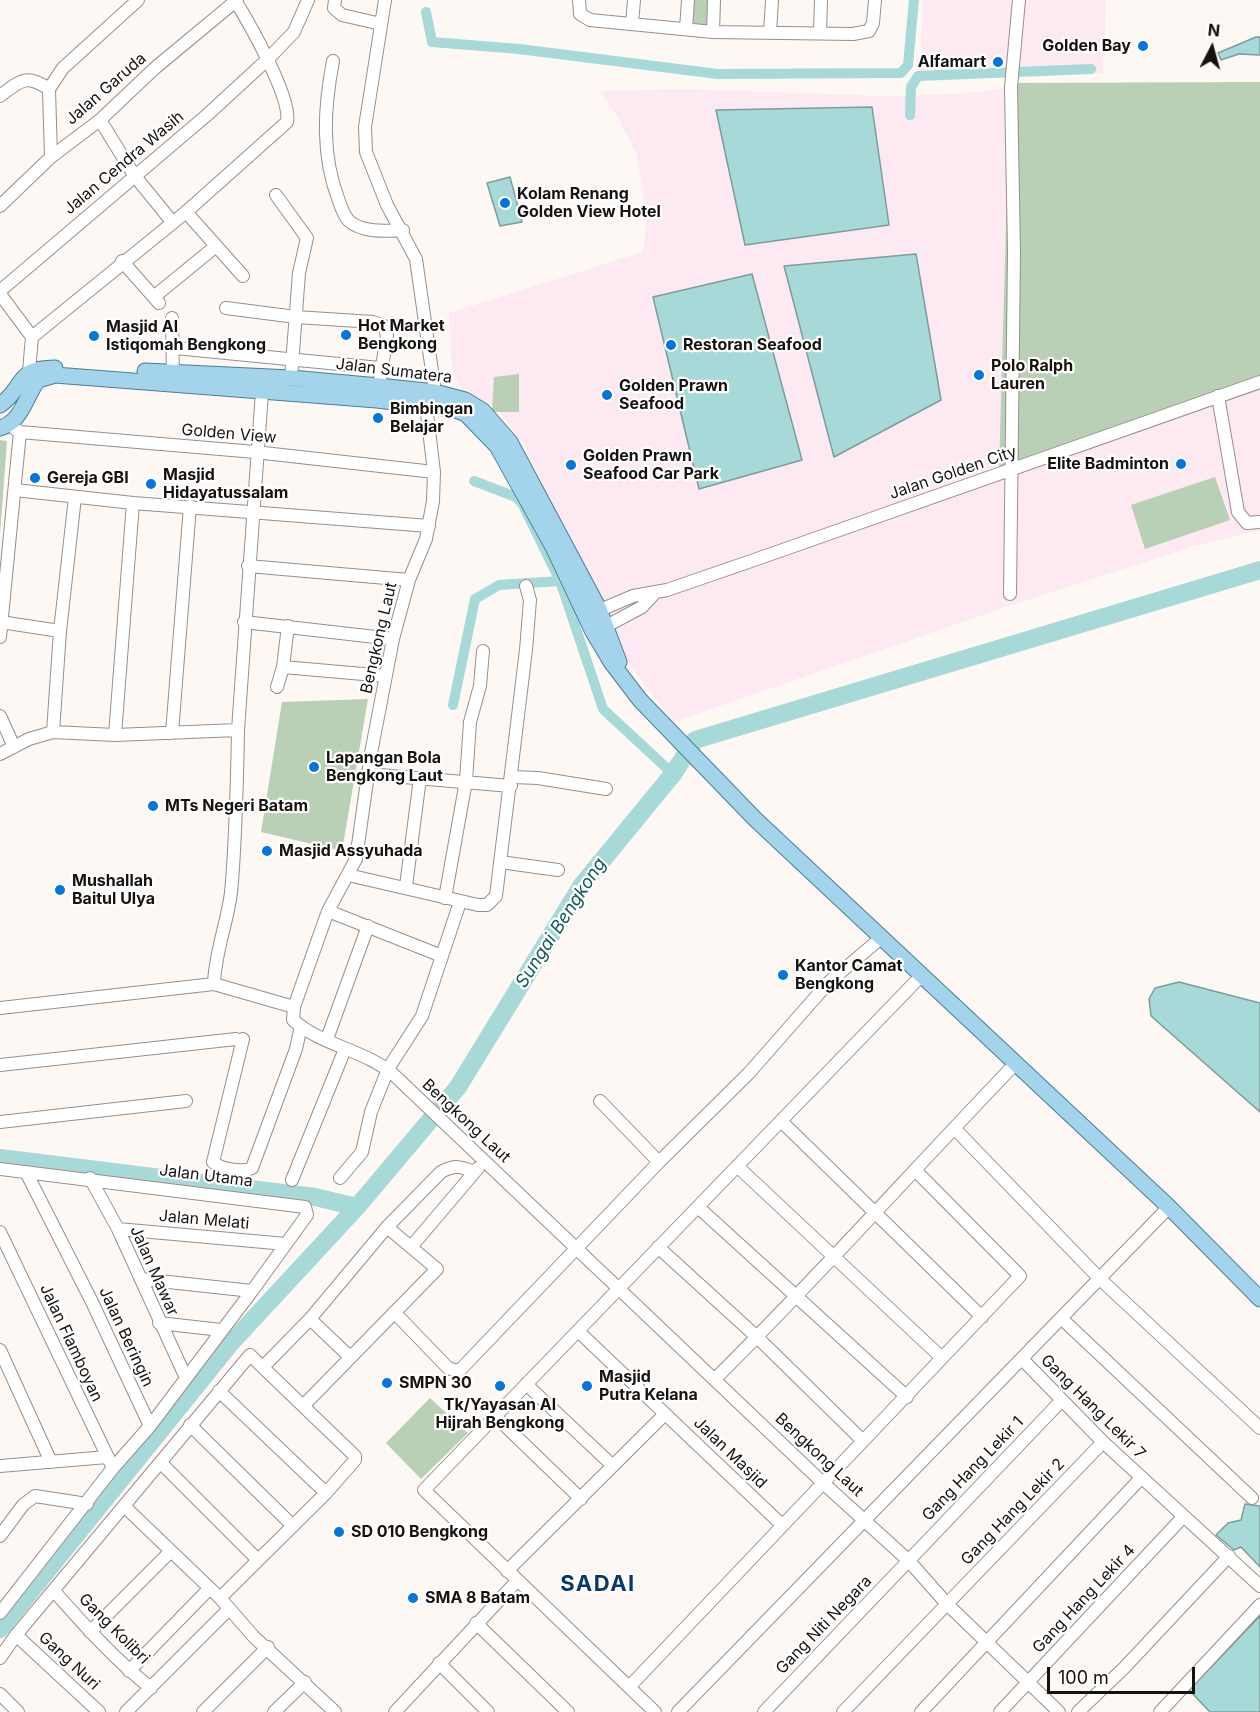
<!DOCTYPE html>
<style>
body{margin:0}
#map{position:relative;width:1260px;height:1712px;overflow:hidden;background:#fef8f4;font-family:Inter,sans-serif}
canvas{display:block}
.north{position:absolute;left:1182px;top:18px;width:60px;height:60px;-webkit-text-stroke:4px #fff;paint-order:stroke;rotate:6deg;font-size:16px;font-weight:700;line-height:24px;text-align:center;color:#151210}
.north::after{content:'';display:block;margin:auto;width:21px;height:27px;background:#151210;clip-path:polygon(50% 0,100% 100%,50% 72%,0 100%)}
.scale{position:absolute;left:1047px;top:1667px;width:148px;height:27px;box-sizing:border-box;border:3px solid #151210;border-top:0;padding-left:8px;font-size:18px;line-height:21px;white-space:nowrap;color:#151210;-webkit-text-stroke:4px #fff;paint-order:stroke}
</style>
<div id="map">
<canvas width="1260" height="1712"></canvas>
<div class="north">N</div>
<div class="scale">100 m</div>
</div>
<script>
const context = document.querySelector('canvas').getContext('2d');
context.lineJoin = 'round';
function fill(path, color) { context.fillStyle = color; context.fill(path, 'evenodd'); }
function strokePath(path, color, width, dash) { context.strokeStyle = color; context.lineWidth = width; context.lineCap = dash ? 'butt' : 'round'; context.setLineDash(dash || []); context.stroke(path); }
function drawText(font, color, halo, rows, align = 'center') {
  context.font = font + ' Inter,sans-serif'; context.lineWidth = 4.5; context.setLineDash([]); context.textBaseline = 'middle'; context.strokeStyle = halo; context.fillStyle = color; for (const [text, x, y, turn = 0] of rows) {
    context.save(); context.translate(x, y); context.rotate((+turn || 0) * Math.PI / 180); context.textAlign = isNaN(turn) ? turn : align; if (halo) context.strokeText(text, 0, 0); context.fillText(text, 0, 0); context.restore();
  }
}
const commercial = new Path2D(`
 M923 0H1106L1103 73 920 72Z
 M1009 88H1260V530L1194 546 1012 605 673 722 625 659 524 445 496 407 461 390 452 368 449 313 643 252 647 217 636 153 618 118 599 91 682 89 882 96 959 94Z`);
const green = new Path2D(`
 M693 0H709L708 33 692 32Z
 M1260 82V379L999 471 1010 83Z
 M519 374V412H492L494 377Z
 M0 440 7 441 0 534Z
 M1215 477 1230 520 1145 549 1131 505Z
 M368 699 342 851 261 832 282 702Z
 M430 1398 468 1433 421 1479 386 1443Z`);
const water = new Path2D(`
 M1256 37H1260V55L1239 54 1221 60 1218 53Z
 M872 107 889 225 745 245 716 110Z
 M510 177 522 222 500 226 487 183Z
 M916 254 941 400 834 457 784 266Z
 M752 274 802 460 699 489 653 297Z
 M1179 982 1260 1003V1112L1151 1016 1149 999 1155 988Z
 M1245 1504 1260 1506V1567L1241 1547 1234 1550 1216 1535 1228 1523 1241 1520Z
 M1260 1616V1712H1210L1189 1690Z`);
const canal = new Path2D(`
 M426 12 432 42 519 49 718 74 901 73 908 65 914 0
 M910 115 911 87 918 76 1091 69
 M474 481 516 497 523 505 560 581
 M453 705 475 599 499 585 560 581 603 709 673 774`);
const river = new Path2D(`
 M0 1158 315 1197 357 1207
 M0 1629 230 1344 357 1207 458 1087 582 885 673 774 695 740 1260 570`);
const minor = new Path2D(`
 M335 0 334 8 342 15 381 24
 M385 0 365 127 366 152 387 205 416 259 435 392
 M579 0 580 14 590 20 713 32 853 34 869 31 873 23 875 0
 M632 24 634 0
 M686 29 688 0
 M713 32 714 0
 M770 33 772 0
 M820 33 821 0
 M333 61C324 108 321 155 339 201 341 207 344 216 349 221 363 233 386 231 403 230
 M0 96C20 81 26 73 49 89
 M100 120 134 175 173 223
 M51 157 49 89 63 68 138 0
 M276 195 307 238 299 273 291 378
 M0 206 51 157 100 120 155 68 237 0
 M186 212 243 276
 M122 261 159 303
 M0 291 207 115 268 59 294 32 308 0
 M0 294 32 337 29 371
 M155 296 216 246
 M226 308 296 317 373 322 384 326 387 335 379 386
 M172 318 173 380
 M32 337 186 212 287 122C292 98 249 23 235 0
 M175 348 380 368
 M1218 396 1238 512 1247 523 1260 522
 M426 405 434 472 433 501 426 539 409 580 393 639 371 753 356 859 328 911 294 1007 293 1020C322 1046 366 1050 394 1075L822 1482 909 1561 947 1604 1059 1712
 M20 432 255 452 434 472
 M15 490 133 503 429 526
 M248 566 409 580
 M1010 594 1014 253 1011 87 1019 0
 M593 613 633 596 667 590 757 559 1260 382
 M0 622 60 631
 M244 622 393 639
 M599 630 642 607 655 593
 M0 637 20 432 15 429
 M283 667 386 676
 M277 687 283 667 288 626
 M0 716 14 747
 M53 732 60 631 75 497
 M172 733 190 506
 M115 735 133 503
 M0 754 29 739 53 732 115 735 238 730 262 392
 M368 774 511 786
 M512 777 538 778 606 789
 M500 862 558 870
 M348 875 478 905H487L496 896 526 650 530 600 526 586
 M406 886 420 778
 M445 898 466 781 470 722 480 686 483 651
 M328 911 442 956
 M214 984C215 952 227 924 231 893 236 839 237 785 238 730
 M0 1008 214 984 294 1007
 M243 1039 213 1162C220 1169 242 1173 252 1168L296 1049 301 1026
 M327 1039 368 926
 M0 1065 236 1039
 M600 1101 659 1162
 M781 1121 982 1317
 M0 1122 186 1101
 M954 1128 1100 1279 1260 1428
 M737 1166 942 1358
 M0 1169 305 1207 307 1215 252 1291
 M90 1178 118 1229 186 1378
 M340 1178 362 1152 371 1112 388 1069 422 1016 460 902
 M292 1180 345 1049
 M698 1207 907 1397
 M118 1229 286 1244
 M0 1232 113 1468
 M411 1247 478 1168
 M658 1247 758 1338 862 1440
 M141 1279 252 1291 150 1426
 M394 1312 448 1368 457 1371 462 1368 659 1162 749 1073 829 982 881 938
 M1061 1318 1252 1498
 M310 1319 350 1357
 M159 1323 221 1330
 M578 1331 782 1525
 M0 1350 51 1462
 M1022 1359 1103 1442 1260 1586
 M263 1367 310 1319 387 1227 441 1172C454 1165 461 1166 474 1172
 M715 1379C818 1277 915 1168 1016 1063
 M526 1384 613 1466
 M219 1391 326 1493
 M303 1406 437 1269 387 1227
 M495 1416 581 1499
 M190 1425 293 1526
 M161 1463 258 1560
 M0 1466 107 1457
 M124 1506 220 1598 254 1637 335 1712
 M0 1536 23 1505 35 1496 87 1504
 M507 1571 665 1414
 M54 1591C85 1626 115 1660 151 1688
 M0 1613 113 1468 150 1426 92 1302 26 1172
 M476 1623 568 1712
 M90 1632 171 1551
 M16 1635 99 1712
 M0 1658 16 1635 250 1355 355 1456V1460L326 1493 220 1598
 M439 1663 488 1712
 M129 1671 209 1589
 M630 1686 1020 1276 915 1170
 M0 1694 18 1712
 M126 1712 229 1609
 M203 1712 268 1647
 M274 1712 305 1682
 M395 1712 517 1581
 M655 1712 424 1490 921 976
 M678 1712 1169 1207
 M764 1712 1062 1400
 M843 1712 1103 1442
 M921 1712 1141 1478
 M1000 1712 1184 1516
 M1078 1712 1124 1668 1229 1556
 M1160 1712 1260 1605`);
const major = new Path2D(`
 M145 371 291 378 379 386 435 392 465 400 483 411 510 442 599 609 619 662
 M0 405C26 387 14 368 55 368
 M0 428C21 423 26 396 38 380L55 375 377 400 453 409 466 414 497 446 553 547 593 632 611 662 640 700 755 819 1169 1207 1260 1299`);
const markers = [
 [1143,46,6,"#0276dd"],
 [998,62,6,"#0276dd"],
 [505,203,6,"#0276dd"],
 [346,335,6,"#0276dd"],
 [94,336,6,"#0276dd"],
 [671,345,6,"#0276dd"],
 [979,375,6,"#0276dd"],
 [607,395,6,"#0276dd"],
 [378,418,6,"#0276dd"],
 [1181,464,6,"#0276dd"],
 [571,465,6,"#0276dd"],
 [35,478,6,"#0276dd"],
 [151,484,6,"#0276dd"],
 [314,767,6,"#0276dd"],
 [153,806,6,"#0276dd"],
 [267,851,6,"#0276dd"],
 [60,890,6,"#0276dd"],
 [783,975,6,"#0276dd"],
 [387,1383,6,"#0276dd"],
 [500,1386,6,"#0276dd"],
 [587,1386,6,"#0276dd"],
 [339,1532,6,"#0276dd"],
 [413,1598,6,"#0276dd"]
];
const poiNames = [
 ["Golden Bay",1131,46,"right"],
 ["Alfamart",986,62,"right"],
 ["Kolam Renang",517,194],
 ["Golden View Hotel",517,212],
 ["Hot Market",358,326],
 ["Bengkong",358,344],
 ["Masjid Al",106,327],
 ["Istiqomah Bengkong",106,345],
 ["Restoran Seafood",683,345],
 ["Polo Ralph",991,366],
 ["Lauren",991,384],
 ["Golden Prawn",619,386],
 ["Seafood",619,404],
 ["Bimbingan",390,409],
 ["Belajar",390,427],
 ["Golden Prawn",583,456],
 ["Seafood Car Park",583,474],
 ["Elite Badminton",1169,464,"right"],
 ["Masjid",163,475],
 ["Hidayatussalam",163,493],
 ["Gereja GBI",47,478],
 ["Lapangan Bola",326,758],
 ["Bengkong Laut",326,776],
 ["MTs Negeri Batam",165,806],
 ["Masjid Assyuhada",279,851],
 ["Mushallah",72,881],
 ["Baitul Ulya",72,899],
 ["Kantor Camat",795,966],
 ["Bengkong",795,984],
 ["Masjid",599,1377],
 ["Putra Kelana",599,1395],
 ["SMPN 30",399,1383],
 ["Tk/Yayasan Al",500,1405,"center"],
 ["Hijrah Bengkong",500,1423,"center"],
 ["SD 010 Bengkong",351,1532],
 ["SMA 8 Batam",425,1598]
];
const streetNames = [
 ["Jalan Garuda",106,89,-41],
 ["Jalan Cendra Wasih",124,163,-40],
 ["Jalan Sumatera",394,371,7],
 ["Golden View",229,434,5],
 ["Jalan Golden City",953,473,-19],
 ["Bengkong Laut",379,638,-77],
 ["Bengkong Laut",466,1121,43],
 ["Jalan Utama",206,1176,7],
 ["Jalan Melati",204,1220,5],
 ["Jalan Mawar",154,1271,66],
 ["Jalan Beringin",126,1337,65],
 ["Jalan Flamboyan",71,1343,65],
 ["Gang Hang Lekir 7",1093,1407,45],
 ["Jalan Masjid",730,1453,44],
 ["Bengkong Laut",819,1455,43],
 ["Gang Hang Lekir 1",973,1469,-46],
 ["Gang Hang Lekir 2",1013,1512,-46],
 ["Gang Hang Lekir 4",1084,1599,-47],
 ["Gang Niti Negara",824,1625,-46],
 ["Gang Kolibri",114,1629,45],
 ["Gang Nuri",69,1661,43]
];
const waterNames = [
 ["Sungai Bengkong",561,923,-57]
];
const districtNames = [
 ["SADAI",598,1584]
];
fill(commercial, '#fde9f1');
fill(green, '#b9cfb6');
fill(water, '#a7d9d8');
strokePath(water, '#7b9d9c', 1.5);
strokePath(canal, '#a7d9d8', 10);
strokePath(river, '#a7d9d8', 18);
strokePath(minor, '#988f89', 14);
strokePath(major, '#497e97', 17);
strokePath(minor, '#fff', 12);
strokePath(major, '#a3d4ec', 15);
for (const [x, y, r, color] of markers) { const dot = new Path2D(); dot.arc(x, y, r, 0, 2 * Math.PI); context.fillStyle = color; context.fill(dot); strokePath(dot, '#fff', 2); }
drawText('bold 16px', '#151210', '#fff', poiNames, 'left');
drawText('16px', '#151210', '#fff', streetNames);
drawText('italic 18px', '#105757', '#fff', waterNames);
context.letterSpacing = '1.5px';
drawText('bold 22px', '#09396b', '#fff', districtNames);
context.letterSpacing = '0px';
</script>
